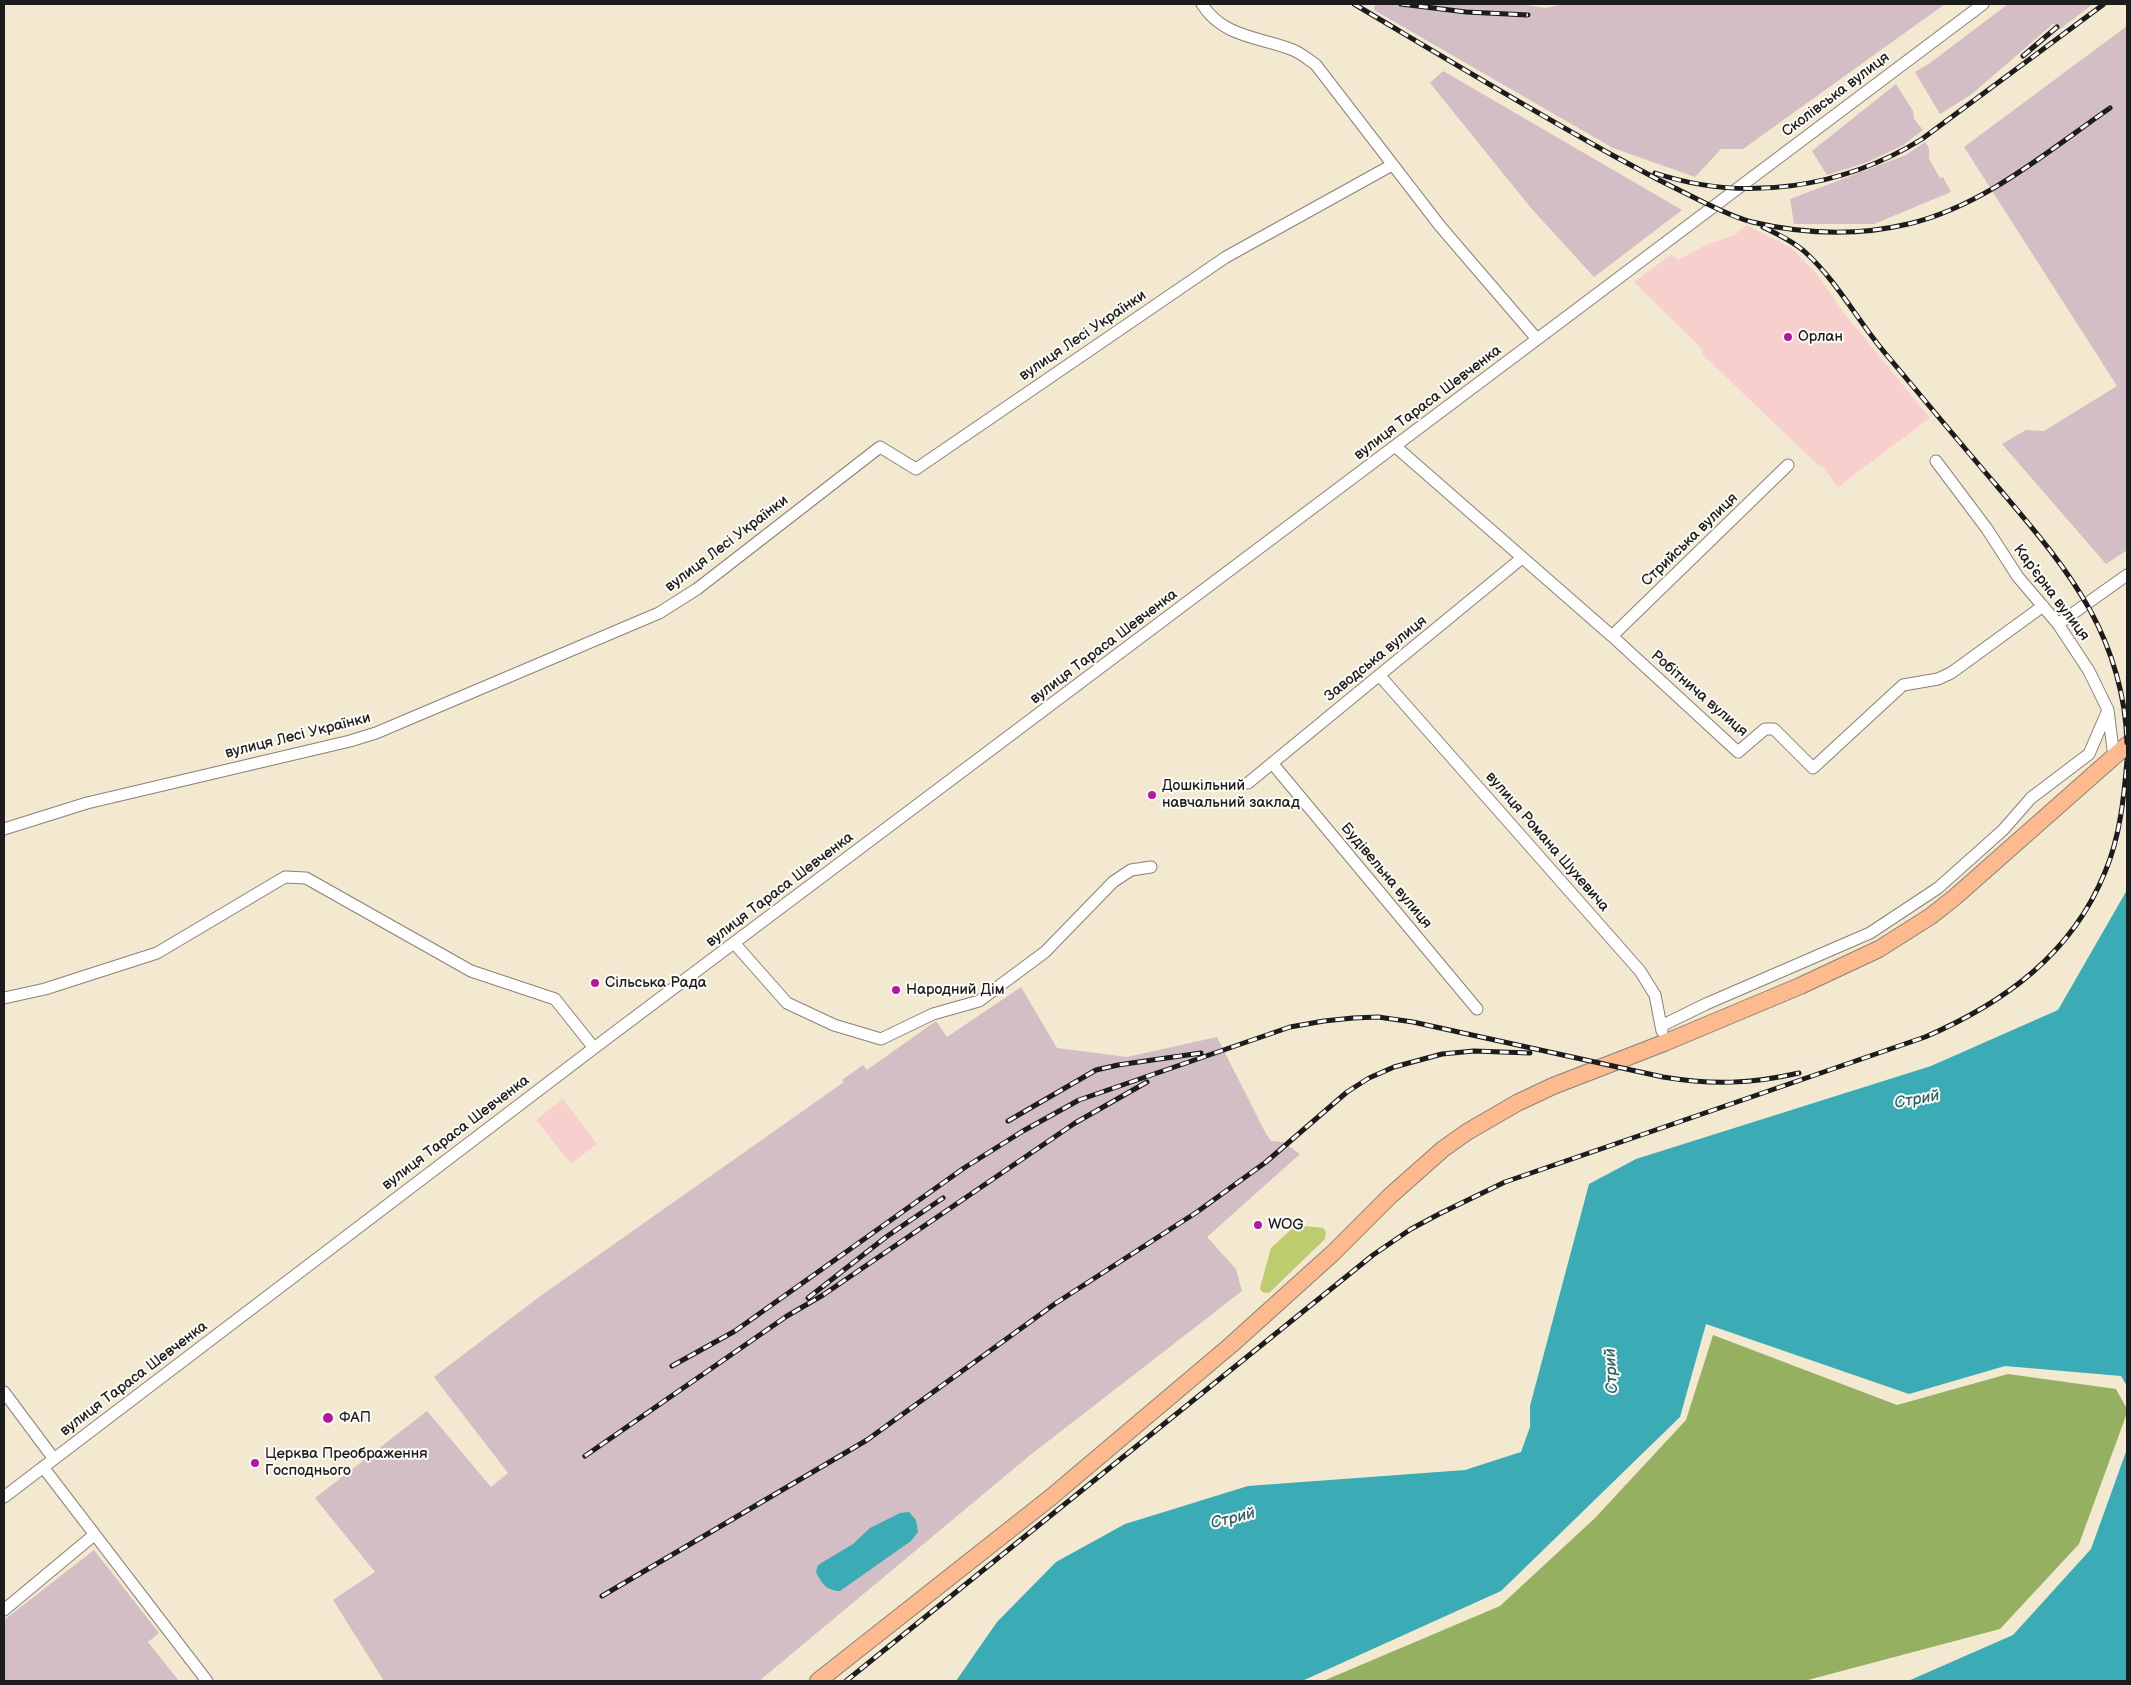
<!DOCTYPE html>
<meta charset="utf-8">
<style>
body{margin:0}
#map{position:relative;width:2131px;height:1685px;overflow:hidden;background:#f3e8d0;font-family:"Balsamiq Sans",sans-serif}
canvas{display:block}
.frame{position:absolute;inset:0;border:5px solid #1c1c1c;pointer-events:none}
</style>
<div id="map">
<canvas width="2131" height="1685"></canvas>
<div class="frame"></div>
</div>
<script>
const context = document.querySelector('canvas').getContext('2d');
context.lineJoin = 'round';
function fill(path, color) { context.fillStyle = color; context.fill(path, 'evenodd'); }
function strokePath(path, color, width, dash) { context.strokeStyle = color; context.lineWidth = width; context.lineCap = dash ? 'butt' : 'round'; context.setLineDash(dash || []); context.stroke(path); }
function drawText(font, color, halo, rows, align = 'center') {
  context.font = font + ' "Balsamiq Sans",sans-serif'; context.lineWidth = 4; context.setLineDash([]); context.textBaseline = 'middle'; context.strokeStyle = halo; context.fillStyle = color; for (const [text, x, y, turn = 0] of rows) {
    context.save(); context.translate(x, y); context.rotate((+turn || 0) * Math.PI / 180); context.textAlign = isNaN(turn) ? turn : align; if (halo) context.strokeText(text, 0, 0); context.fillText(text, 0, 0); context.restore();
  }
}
const built = new Path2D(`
 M1747 225 1791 248 1816 273 1844 313 1930 418 1838 487 1822 466 1820 467 1701 353 1703 350 1634 282 1672 254 1678 260 1706 245 1735 235Z
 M563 1099 597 1144 571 1164 536 1120Z`);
const industrial = new Path2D(`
 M1375 4H1518L1546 8 1563 4H1945L1743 149H1721L1695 177 1613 148 1374 10Z
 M2008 4H2093L2059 30 2054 23 1972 94 1940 114 1915 72 1930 63Z
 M2127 26V550L2106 564 2002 444 2026 430 2044 431 2117 386 1964 147Z
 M1443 71 1682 210 1594 277 1531 208 1430 83Z
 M1896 84 1913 111 1914 119 1923 130 1902 146 1865 163 1827 175 1812 151Z
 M1925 142 1929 148V159L1940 178 1943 177 1951 192 1874 224H1794L1790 199 1906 155Z
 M1021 987 1057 1048 1127 1057 1217 1037 1265 1132 1271 1141 1283 1142 1300 1154 1207 1237 1236 1269 1242 1291 1029 1456 759 1681H384L333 1600 375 1572 315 1498 427 1411 491 1487 508 1473 434 1377 539 1297 844 1082 842 1080 863 1065 867 1070 936 1021 947 1037Z
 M94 1550 159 1633 148 1642 179 1681H4V1620Z`);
const green = new Path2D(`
 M1296 1225 1323 1228 1326 1232 1325 1239 1269 1293 1262 1292 1260 1288 1271 1248Z`);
const forest = new Path2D(`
 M1713 1335 1897 1405 2008 1374 2116 1389 2127 1409V1413L2079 1544 2000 1629 1804 1681H1323L1500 1606 1595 1518 1686 1420Z`);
const water = new Path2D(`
 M2127 890V1386L2121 1376 2005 1366 1909 1394 1706 1324 1680 1417 1501 1591 1302 1681H956L997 1622 1056 1562 1125 1524 1248 1486 1465 1470 1521 1452 1530 1427V1406L1589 1184 1636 1159 1931 1066 2058 1010Z
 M2127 1449V1681H1908L2013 1635 2091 1549Z
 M909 1512 916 1520 918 1532 911 1541 840 1591C827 1591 821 1583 816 1572L818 1565 853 1544 870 1528 900 1513Z`);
const minor = new Path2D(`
 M1202 4C1222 37 1260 37 1293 50 1301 53 1309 60 1316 65L1440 226 1537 339
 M1396 447 1612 636 1738 752 1765 729H1774L1813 768 1903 685 1938 679 1951 673 2043 606
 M1936 461 1987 529 2018 577 2058 624 2089 671 2108 710 2114 757
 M2058 624 2127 575
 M1612 636 1788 465
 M1380 676 1640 971 1655 995 1662 1031
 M1272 763 1477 1009
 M1248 783 1522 558
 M4 829 87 803 350 741 376 733 659 613 697 589 880 447 916 469 1226 257 1392 165
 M734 943 787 1003 834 1025 881 1039 933 1014 979 1001 1045 952 1113 882 1131 870 1151 867
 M4 998 45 989 157 953 285 877 306 878 471 971 555 999 594 1048
 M1661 1026 1706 1004 1870 933 1938 888 2003 830 2031 798 2089 754 2108 710
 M4 1392 54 1459
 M43 1467 207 1681
 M4 1497 594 1048 1983 4
 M4 1610 94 1535`);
const highway = new Path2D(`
 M818 1681 1050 1498 1231 1345 1333 1253 1390 1196 1443 1149 1467 1132 1517 1103 1553 1086 1664 1043 1800 986 1879 949 1931 916 1955 897 2127 745`);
const rail = new Path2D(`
 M1354 4C1440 55 1526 107 1614 156 1643 172 1672 187 1701 201 1718 209 1735 218 1752 222 1803 234 1858 236 1908 224 1984 206 2048 151 2110 108
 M1401 4 1466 12 1528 15
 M2023 56 2057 27
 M1655 173C1744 203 1843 188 1922 139L2104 4
 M1763 227C1777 234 1793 241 1805 252 1836 280 1858 321 1885 353 1922 397 1959 442 1997 486 2030 525 2065 565 2090 610 2112 650 2126 697 2127 743
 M1008 1121 1096 1070 1118 1065 1201 1053
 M808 1298 886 1237 943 1198
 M672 1366 735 1331 964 1168 1023 1131 1079 1100 1290 1027 1324 1021 1353 1018 1378 1017 1413 1022 1663 1077C1712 1085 1751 1084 1799 1073
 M585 1456 787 1316 823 1295 1075 1123 1147 1082
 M602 1596 867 1440 1056 1303 1197 1212 1266 1162 1347 1092 1369 1078 1394 1067 1442 1054 1474 1051 1530 1053
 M846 1681 1373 1255 1411 1229 1441 1213 1505 1182 1925 1037C2004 1003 2072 954 2105 872 2120 837 2124 797 2127 760`);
const markers = [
 [1788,337,5,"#b5179e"],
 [1152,795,5,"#b5179e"],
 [595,983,5,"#b5179e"],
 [896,990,5,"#b5179e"],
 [1258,1225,5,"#b5179e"],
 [328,1418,6,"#b5179e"],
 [255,1463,5,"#b5179e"]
];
const streetNames = [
 ["Сколівська вулиця",1836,95,-37],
 ["вулиця Лесі Українки",1083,336,-34],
 ["вулиця Тараса Шевченка",1428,403,-37],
 ["Стрийська вулиця",1690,540,-44],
 ["вулиця Лесі Українки",727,544,-37],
 ["Карʼєрна вулиця",2051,593,53],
 ["вулиця Тараса Шевченка",1104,647,-37],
 ["Заводська вулиця",1376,659,-39],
 ["Робітнича вулиця",1699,694,41],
 ["вулиця Лесі Українки",298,736,-14],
 ["вулиця Романа Шухевича",1547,842,49],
 ["Будівельна вулиця",1386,876,50],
 ["вулиця Тараса Шевченка",780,890,-37],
 ["вулиця Тараса Шевченка",456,1133,-37],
 ["вулиця Тараса Шевченка",134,1379,-37]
];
const poiNames = [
 ["Орлан",1798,337],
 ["Дошкільний",1162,786],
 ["навчальний заклад",1162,803],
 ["Сільська Рада",605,983],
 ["Народний Дім",906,990],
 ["WOG",1268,1225],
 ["ФАП",339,1418],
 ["Церква Преображення",265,1454],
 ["Господнього",265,1471]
];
const waterNames = [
 ["Стрий",1917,1100,-10],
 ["Стрий",1612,1371,-93],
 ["Стрий",1233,1519,-14]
];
fill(built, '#f7d0ce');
fill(industrial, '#d2bec4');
fill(green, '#bccc6e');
fill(forest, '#95b061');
fill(water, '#3bacb5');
strokePath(minor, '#888276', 13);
strokePath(highway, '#888276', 18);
strokePath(minor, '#fff', 11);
strokePath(highway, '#fcba8e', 16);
strokePath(rail, '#1c1c1c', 5);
strokePath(rail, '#fdfcf7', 3, [9]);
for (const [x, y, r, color] of markers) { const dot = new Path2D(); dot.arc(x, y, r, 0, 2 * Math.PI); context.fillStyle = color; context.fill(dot); strokePath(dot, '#fdfcf7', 2); }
drawText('15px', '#1c1c1c', '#fdfcf7', streetNames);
drawText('15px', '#1c1c1c', '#fdfcf7', poiNames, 'left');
drawText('italic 16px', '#2c6468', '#fdfcf7', waterNames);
</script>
